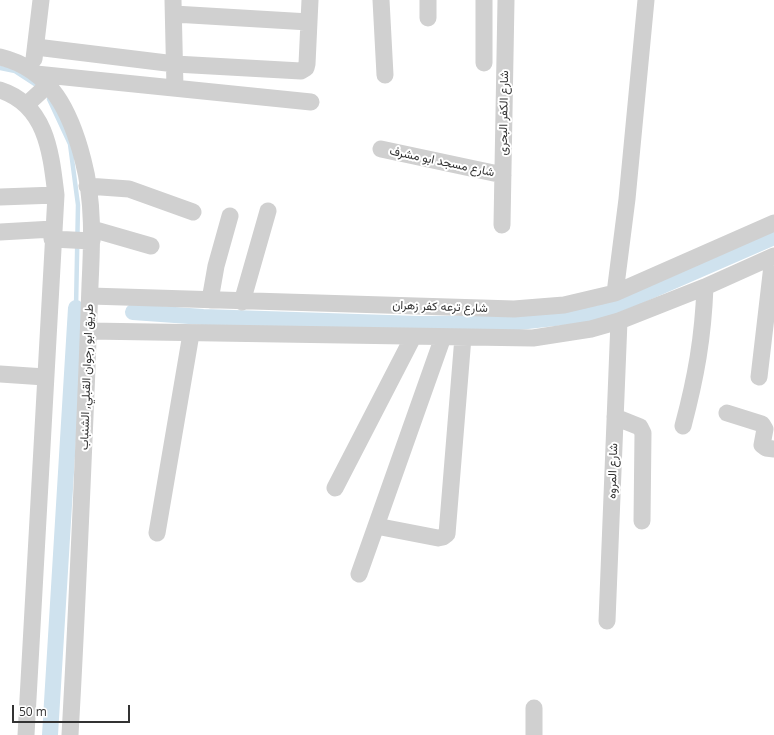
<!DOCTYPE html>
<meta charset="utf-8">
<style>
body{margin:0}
#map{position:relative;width:774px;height:735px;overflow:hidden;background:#fff;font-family:"Open Sans",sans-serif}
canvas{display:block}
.scale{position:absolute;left:12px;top:705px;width:118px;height:18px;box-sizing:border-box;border:2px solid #333;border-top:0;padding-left:5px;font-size:12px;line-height:14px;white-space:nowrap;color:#333;-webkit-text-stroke:3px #fff;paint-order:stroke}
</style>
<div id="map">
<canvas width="774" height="735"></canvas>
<div class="scale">50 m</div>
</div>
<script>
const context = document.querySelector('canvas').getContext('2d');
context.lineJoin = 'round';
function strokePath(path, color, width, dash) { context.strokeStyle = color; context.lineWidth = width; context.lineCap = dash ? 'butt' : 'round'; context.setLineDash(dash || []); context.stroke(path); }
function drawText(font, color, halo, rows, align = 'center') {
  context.font = font + ' "Open Sans",Vazirmatn,sans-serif'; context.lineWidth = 4; context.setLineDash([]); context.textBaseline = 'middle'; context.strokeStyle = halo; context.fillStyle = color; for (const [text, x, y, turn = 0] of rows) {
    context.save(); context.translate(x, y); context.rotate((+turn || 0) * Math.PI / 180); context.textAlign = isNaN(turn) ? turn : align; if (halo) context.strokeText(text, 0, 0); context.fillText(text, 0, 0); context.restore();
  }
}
const stream = new Path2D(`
 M0 68 15 71 38 86
 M49 99 70 144 78 205 76 308`);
const canal = new Path2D(`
 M133 312 203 317 419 324 509 323 600 313 774 237
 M50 735 76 308`);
const minor = new Path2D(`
 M173 0 175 88
 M381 0 385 75
 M428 0V18
 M484 0V63
 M174 14 309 22
 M36 47 175 64 301 71 306 68 307 64 310 0
 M0 57C51 69 71 113 83 160 94 201 92 244 90 285 89 313 88 341 87 368 82 490 77 613 70 735
 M34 59 41 0
 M36 74 311 102
 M0 90C47 105 51 154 56 195L26 735
 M26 105 49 84
 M381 149 503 175
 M87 186 129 189 193 212
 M0 197 56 195
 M502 225 506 0
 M92 229 151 246
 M0 232 53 229
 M52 239 92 241
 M615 293 627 199 646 0
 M90 296 514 309 564 305 615 293 774 223
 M210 300 216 266 230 216
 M242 302 268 211
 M89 331 533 338 591 329 619 321 705 287 774 256
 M0 374 45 377
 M759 377 773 257
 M727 413 762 424 765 429 762 445 766 448 774 449
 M615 417 640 427 643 433 642 521
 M683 426C696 377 703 338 705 287
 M335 488 413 337
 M376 526 438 538 443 537 447 534 463 337
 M157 533 191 334
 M359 574 443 337
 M607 621 619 321
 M534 708V735`);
const streetNames = [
 ["شارع الكفر البحرى",504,113,-89],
 ["شارع مسجد ابو مشرف",442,162,12],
 ["شارع ترعه كفر زهران",440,307,2],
 ["طريق ابو رجوان القبلي, الشنباب",87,377,-88],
 ["شارع المروه",613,471,-88]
];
strokePath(stream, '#cfe2ee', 4.5);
strokePath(canal, '#cfe2ee', 16);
strokePath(minor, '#d0d0d0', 17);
drawText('12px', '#333', '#fff', streetNames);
</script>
